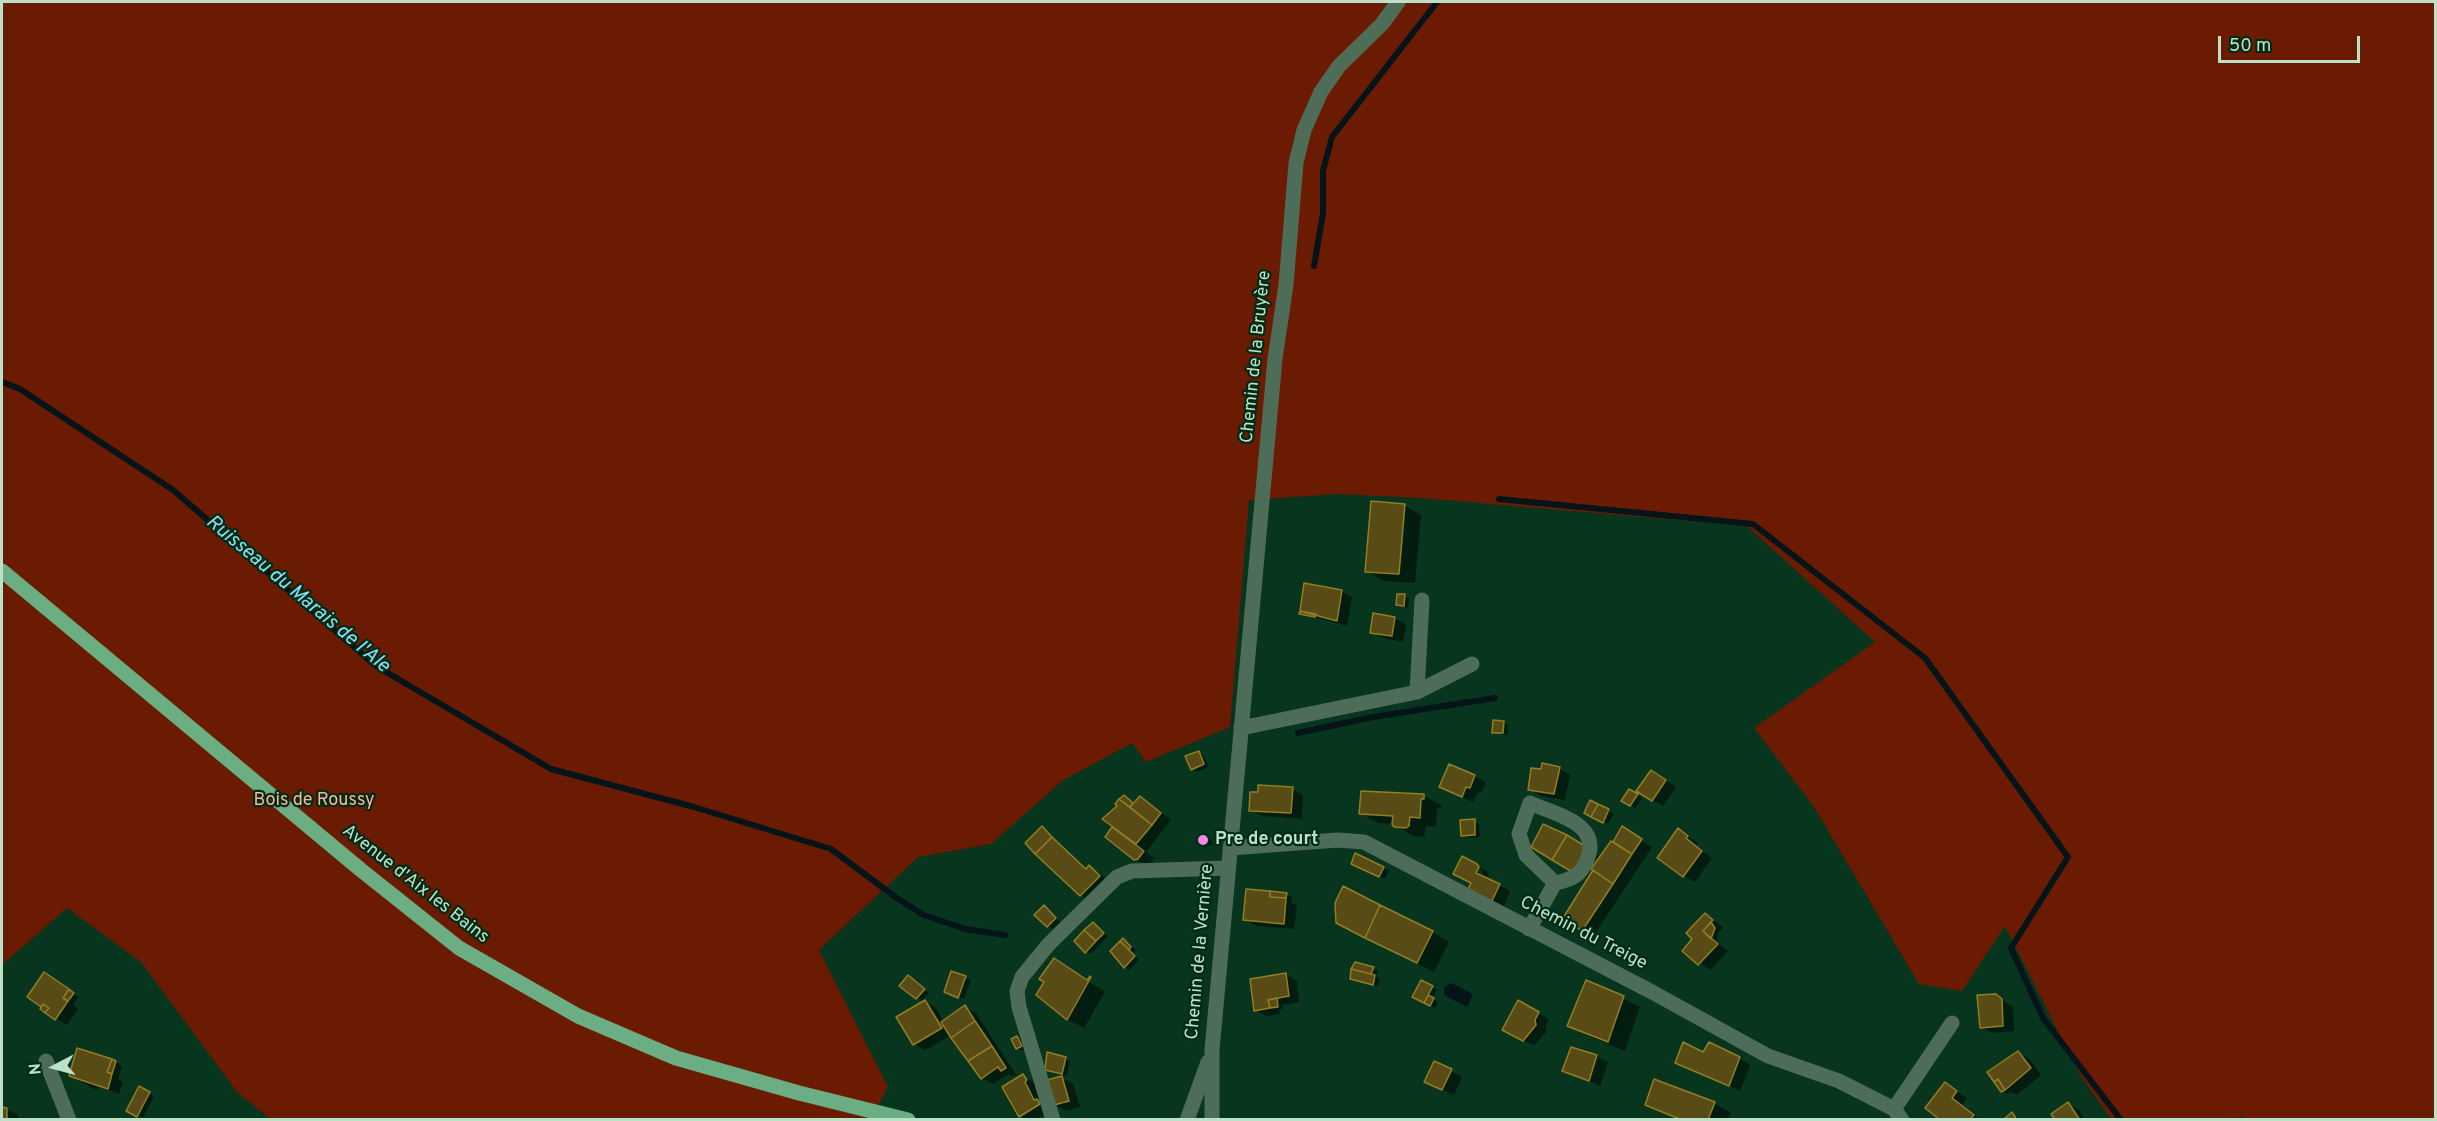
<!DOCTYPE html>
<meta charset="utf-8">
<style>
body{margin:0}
#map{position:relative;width:2437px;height:1121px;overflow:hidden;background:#07351e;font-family:Overpass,sans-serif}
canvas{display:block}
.frame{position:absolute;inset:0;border:3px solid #bbe2c8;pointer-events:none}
.north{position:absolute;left:24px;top:1037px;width:60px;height:60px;-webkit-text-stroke:4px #002b14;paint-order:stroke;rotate:264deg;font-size:16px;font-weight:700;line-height:24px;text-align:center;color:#bbe2c8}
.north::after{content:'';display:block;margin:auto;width:21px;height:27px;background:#bbe2c8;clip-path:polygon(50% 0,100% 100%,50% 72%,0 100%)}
.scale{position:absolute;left:2218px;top:36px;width:142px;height:27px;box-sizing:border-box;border:3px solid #bbe2c8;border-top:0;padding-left:8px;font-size:18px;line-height:21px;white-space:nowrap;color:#bbe2c8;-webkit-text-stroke:4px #002b14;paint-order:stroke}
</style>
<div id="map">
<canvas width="2437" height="1121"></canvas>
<div class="frame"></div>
<div class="north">N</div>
<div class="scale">50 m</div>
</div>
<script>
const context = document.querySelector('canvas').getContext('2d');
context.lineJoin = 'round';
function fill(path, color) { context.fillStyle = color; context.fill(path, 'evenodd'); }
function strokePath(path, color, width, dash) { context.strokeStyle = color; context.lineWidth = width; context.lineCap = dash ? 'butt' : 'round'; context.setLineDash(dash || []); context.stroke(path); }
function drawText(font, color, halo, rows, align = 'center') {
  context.font = font + ' Overpass,sans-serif'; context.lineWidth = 4.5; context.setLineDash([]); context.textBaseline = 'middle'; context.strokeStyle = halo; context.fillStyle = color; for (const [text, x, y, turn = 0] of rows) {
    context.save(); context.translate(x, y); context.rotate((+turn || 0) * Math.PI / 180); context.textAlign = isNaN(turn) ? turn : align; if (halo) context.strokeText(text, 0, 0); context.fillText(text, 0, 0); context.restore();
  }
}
const green = new Path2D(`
 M2 2H2435V1119L2249 1120 2241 1116 2235 1120 2111 1119 2080 1075 2005 926 1962 991 1919 984 1814 807 1754 728 1875 642 1747 526 1421 498 1337 494 1249 500 1230 727 1146 762 1132 743 1062 781 991 844 918 857 819 950 888 1087 871 1119H270L237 1092 141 962 67 908 2 965Z`);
const water = new Path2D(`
 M1451 983 1473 994 1467 1007 1444 995V987Z`);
const shadow = new Path2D(`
 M1404 505 1421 515 1415 583 1384 581 1367 571Z
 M1341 591 1352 597 1347 626 1301 613Z
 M1404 596 1409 598 1408 608 1397 604Z
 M1374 615 1395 618 1406 624 1403 642 1383 638 1372 632Z
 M1503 722 1508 725V735L1494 732Z
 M1198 752 1203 755 1209 767 1197 772 1192 769Z
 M1450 766 1486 782 1481 793 1478 792 1473 802 1441 787Z
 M1559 768 1570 775 1565 800 1541 796 1530 789 1542 771Z
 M1662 778 1676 787 1663 806 1652 800Z
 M1292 789 1303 795 1302 819 1262 816 1251 810Z
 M1630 791 1642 798 1635 808 1623 800Z
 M1124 796 1135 804 1140 798 1171 820 1146 852 1154 858 1149 865H1146L1135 859 1107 837 1114 827 1120 806 1117 804Z
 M1424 796 1441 805V808H1437L1436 827 1426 826 1424 837 1413 836 1394 824 1378 823 1361 813Z
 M1591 802 1614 814 1608 824 1586 813Z
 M1474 821 1479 824 1480 837 1467 838 1462 835Z
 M1042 828 1088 869 1100 874 1110 883 1092 902 1081 895Z
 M1622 828 1652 847 1594 935 1583 929 1595 870 1592 868 1586 878 1533 846 1578 843 1598 856 1595 862 1597 863Z
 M1678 830 1698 843 1696 846 1712 858 1695 882 1684 876Z
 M1207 838 1212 841 1213 845 1206 846 1201 843Z
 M1356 855 1389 871 1385 879 1357 866Z
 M1476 865 1480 875 1483 873 1480 867 1488 872 1487 879 1510 891 1502 910 1472 883Z
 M1287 894 1292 897 1291 902 1297 906 1294 929 1256 926 1245 919Z
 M1044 907 1060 922 1053 929 1048 926Z
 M1706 915 1723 927 1719 932 1716 941 1728 951 1710 970 1684 951 1694 939Z
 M1093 924 1108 936 1091 954 1086 951Z
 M1349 929 1432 932 1449 942 1434 972Z
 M1124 940 1136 950 1133 953 1139 960 1129 970 1125 967Z
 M1054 959 1105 992 1084 1028 1067 1019 1046 982Z
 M1356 963 1378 971 1376 977 1380 979 1378 986 1352 979Z
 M952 973 971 980 964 999 951 994Z
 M1286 975 1297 981 1299 1002 1282 1005V1009L1279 1010 1280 1014 1266 1016 1255 1010Z
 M913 980 929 993 923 1000 936 1008 944 1022 965 1007 976 1013 1016 1075 1013 1076 1009 1074 993 1084 982 1078 952 1035 925 1050 914 1044 924 1002 901 985Z
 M55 981 79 997 73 1005 78 1009 67 1025 42 1009 43 1007 29 997Z
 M1421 982 1437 990 1432 998 1438 1002 1435 1008 1414 997Z
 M1587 982 1640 1007 1625 1051 1586 1035 1569 1025Z
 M1996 996 2013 1007 2014 1031 1992 1033 1981 1027Z
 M1519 1002 1549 1019 1545 1027 1547 1031 1534 1046 1504 1029Z
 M1017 1038 1022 1040 1026 1049 1022 1051 1018 1048Z
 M1572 1049 1597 1056 1608 1063 1600 1086 1564 1070Z
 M1048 1053 1070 1061 1067 1076 1045 1069Z
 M2018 1053 2029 1059 2041 1075 2017 1095 2011 1092 2007 1094 2002 1091Z
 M1704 1054 1739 1058 1750 1065 1740 1091 1677 1063Z
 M116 1062 122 1067 118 1079 123 1082 119 1094 98 1087 97 1090 92 1088 71 1075Z
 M1435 1063 1462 1077 1454 1095 1437 1087Z
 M1023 1076 1035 1083 1037 1087 1035 1088 1043 1104 1050 1110 1035 1120H1027L1020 1116Z
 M1062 1078 1073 1084 1080 1107 1066 1111 1055 1104Z
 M1946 1084 1967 1098 1962 1105 1980 1120H1942Z
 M140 1088 154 1096 143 1118 128 1110Z
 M1714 1103 1731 1113 1728 1120H1677L1647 1104Z
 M2068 1104 2079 1110 2085 1120H2057Z
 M2 1109H7L18 1115V1120H2Z`);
const stream = new Path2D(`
 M1314 266 1323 213V171L1332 137 1437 2
 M2 382 20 389 173 490 376 666 551 769 694 807 831 849 898 899 924 915 965 929 1005 935
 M1499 499 1753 524 1925 658 2068 857 2011 948 2043 1018 2121 1120
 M1298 733 1373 717 1495 698`);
const building = new Path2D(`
 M1371 501 1405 504 1399 574 1365 572Z
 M1304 583 1342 590 1337 621 1300 611Z
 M1397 594H1405L1404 606 1396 605Z
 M1300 611 1316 614 1315 617 1299 614Z
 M1373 613 1395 617 1392 636 1370 633Z
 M1493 720 1504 721 1503 733H1492Z
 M1199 751 1204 764 1191 770 1185 756Z
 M1542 763 1560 767 1554 794 1528 790 1531 768 1541 769Z
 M1449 764 1475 775 1470 788 1466 787 1462 797 1439 787Z
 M1651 770 1666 780 1652 801 1636 791Z
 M1258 785 1293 787 1291 813 1249 811 1250 792H1258Z
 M1629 789 1638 794 1630 806 1621 801Z
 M1361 791 1424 794V799H1421L1420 818 1410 817 1409 826 1406 828 1394 827 1392 824 1393 816 1359 814Z
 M1124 795 1133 803 1130 807 1119 799Z
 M1140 796 1161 813 1152 825 1130 807Z
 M1119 799 1152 825 1136 844 1102 819 1117 806 1115 804Z
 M1590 800 1598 804 1591 817 1584 813Z
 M1598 804 1609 809 1603 823 1591 817Z
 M1475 819V835L1461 836 1460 820Z
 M1543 824 1567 835 1552 860 1531 847Z
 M1042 826 1052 837 1035 854 1025 843Z
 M1622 826 1642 839 1632 854 1613 842Z
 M1112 827 1144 851 1138 859 1134 860 1105 837Z
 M1678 828 1688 836 1686 838 1702 851 1683 877 1657 858Z
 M1567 835 1588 848 1574 873 1552 860Z
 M1207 836 1208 842 1199 844 1198 838Z
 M1052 837 1086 869 1089 865 1100 876 1080 896 1035 854Z
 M1611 841 1632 854 1613 884 1591 869Z
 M1355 853 1384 867 1379 877 1351 864Z
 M1462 856 1477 864 1479 867 1476 873 1500 884 1490 905 1466 893 1471 883 1453 874Z
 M1593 870 1613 884 1582 931 1563 918Z
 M1343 886 1380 905 1365 938 1336 923 1335 903Z
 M1246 889 1270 891V897L1286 898 1284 924 1243 920Z
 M1270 891 1287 893 1286 898 1270 897Z
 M1044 905 1056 918 1047 927 1034 915Z
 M1380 905 1433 931 1417 963 1365 938Z
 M1705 913 1713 920 1703 931 1718 944 1698 965 1682 951 1692 939 1686 933Z
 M1093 922 1104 933 1096 941 1084 930Z
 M1711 922 1715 928 1711 939 1703 931Z
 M1084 930 1096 941 1085 953 1074 941Z
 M1123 938 1131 947 1129 950 1120 941Z
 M1120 941 1135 956 1124 968 1110 951Z
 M1054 958 1087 980 1090 976 1091 977 1067 1020 1036 995 1044 982 1039 979Z
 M1355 962 1374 967 1371 974 1351 969Z
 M1351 969 1375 975 1373 985 1350 979Z
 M951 971 966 976 958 998 944 992Z
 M44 972 69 989 63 998 68 1001 55 1020 45 1013 49 1008 43 1004 41 1007 27 997Z
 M1286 973 1289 996 1268 1000 1270 1008 1254 1011 1250 979Z
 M908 975 925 989 916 999 899 986Z
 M1421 980 1433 986 1424 1003 1412 997Z
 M1586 980 1624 996 1608 1042 1567 1026Z
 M69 989 74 993 68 1001 63 998Z
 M1996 994 2002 999 2003 1026 1980 1028 1977 995Z
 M1428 995 1434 998 1430 1006 1424 1003Z
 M1277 998 1278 1007 1270 1008 1268 1000Z
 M925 1000 942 1028 913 1045 896 1017Z
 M1518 1000 1539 1012 1535 1020 1536 1025 1523 1041 1502 1030Z
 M43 1004 49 1008 45 1013 40 1009Z
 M965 1005 975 1021 951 1038 941 1022Z
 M975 1021 992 1046 968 1061 951 1038Z
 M1017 1036 1022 1046 1016 1049 1011 1039Z
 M1683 1042 1703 1052 1709 1042 1740 1057 1729 1086 1675 1063Z
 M992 1046 1006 1068 1001 1071 998 1067 981 1079 968 1061Z
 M1571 1047 1597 1055 1589 1081 1562 1071Z
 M77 1048 112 1059 107 1072 112 1074 108 1089 69 1076Z
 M2018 1051 2031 1068 2005 1090 1998 1079 1994 1082 1987 1072Z
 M1047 1052 1066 1057 1062 1074 1045 1070Z
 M112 1059 116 1061 112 1074 107 1072Z
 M1434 1061 1452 1069 1442 1090 1424 1082Z
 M1023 1074 1027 1080 1025 1082 1034 1100 1037 1099 1040 1104 1019 1117 1002 1087Z
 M1062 1076 1069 1101 1054 1105 1047 1080Z
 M1654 1079 1715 1102 1708 1120H1682L1645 1105Z
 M1998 1079 2005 1090 2001 1092 1994 1082Z
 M1945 1082 1957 1091 1952 1098 1974 1115 1970 1120H1940L1925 1108Z
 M139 1086 150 1092 137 1117 126 1111Z
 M2068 1102 2080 1120H2055L2051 1114Z
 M2 1107 7 1108V1120H2Z
 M2012 1112 2017 1120H2003Z`);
const minor = new Path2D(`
 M1417 692 1472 664
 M1241 728 1417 692 1422 600
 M1230 848 1338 840 1364 842 1652 992 1768 1056 1839 1081 1894 1109 1902 1120
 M1529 929 1555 883C1570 880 1581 876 1587 860 1602 823 1556 815 1530 803L1519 834 1526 855 1555 883
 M46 1061 69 1120
 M1894 1109 1952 1023
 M1053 1120 1019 1007 1017 991 1022 977 1048 945 1117 877 1132 871 1227 868
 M1187 1120 1208 1062
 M1212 1120V1050L1275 359 1286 285 1296 163 1304 130 1321 92 1339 66 1382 24 1398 2`);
const major = new Path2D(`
 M2 571 361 870 459 948 578 1016 676 1058 799 1093 908 1120`);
const markers = [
 [1203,840,6,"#fc86e3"]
];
const streetNames = [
 ["Chemin de la Bruyère",1257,357,-84],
 ["Avenue d'Aix les Bains",415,885,38],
 ["Chemin du Treige",1583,934,27],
 ["Chemin de la Vernière",1201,952,-85]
];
const parkNames = [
 ["Bois de Roussy",314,801]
];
const poiNames = [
 ["Pre de court",1215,840]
];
const waterNames = [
 ["Ruisseau du Marais de l'Ale",297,595,40]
];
fill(green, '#6b1b02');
fill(water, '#041418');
fill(shadow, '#0007');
strokePath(stream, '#041418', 6);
fill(building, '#584b15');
strokePath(building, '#927e24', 1.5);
strokePath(minor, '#4e6d59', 15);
strokePath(major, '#6bae84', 15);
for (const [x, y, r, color] of markers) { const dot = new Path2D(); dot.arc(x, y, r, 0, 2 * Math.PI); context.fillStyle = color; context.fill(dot); strokePath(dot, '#002b14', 2); }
drawText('18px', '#bbe2c8', '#002b14', streetNames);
drawText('18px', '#fdb39f', '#002b14', parkNames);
drawText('bold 18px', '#bbe2c8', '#002b14', poiNames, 'left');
drawText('italic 20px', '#87e1f7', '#002b14', waterNames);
</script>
